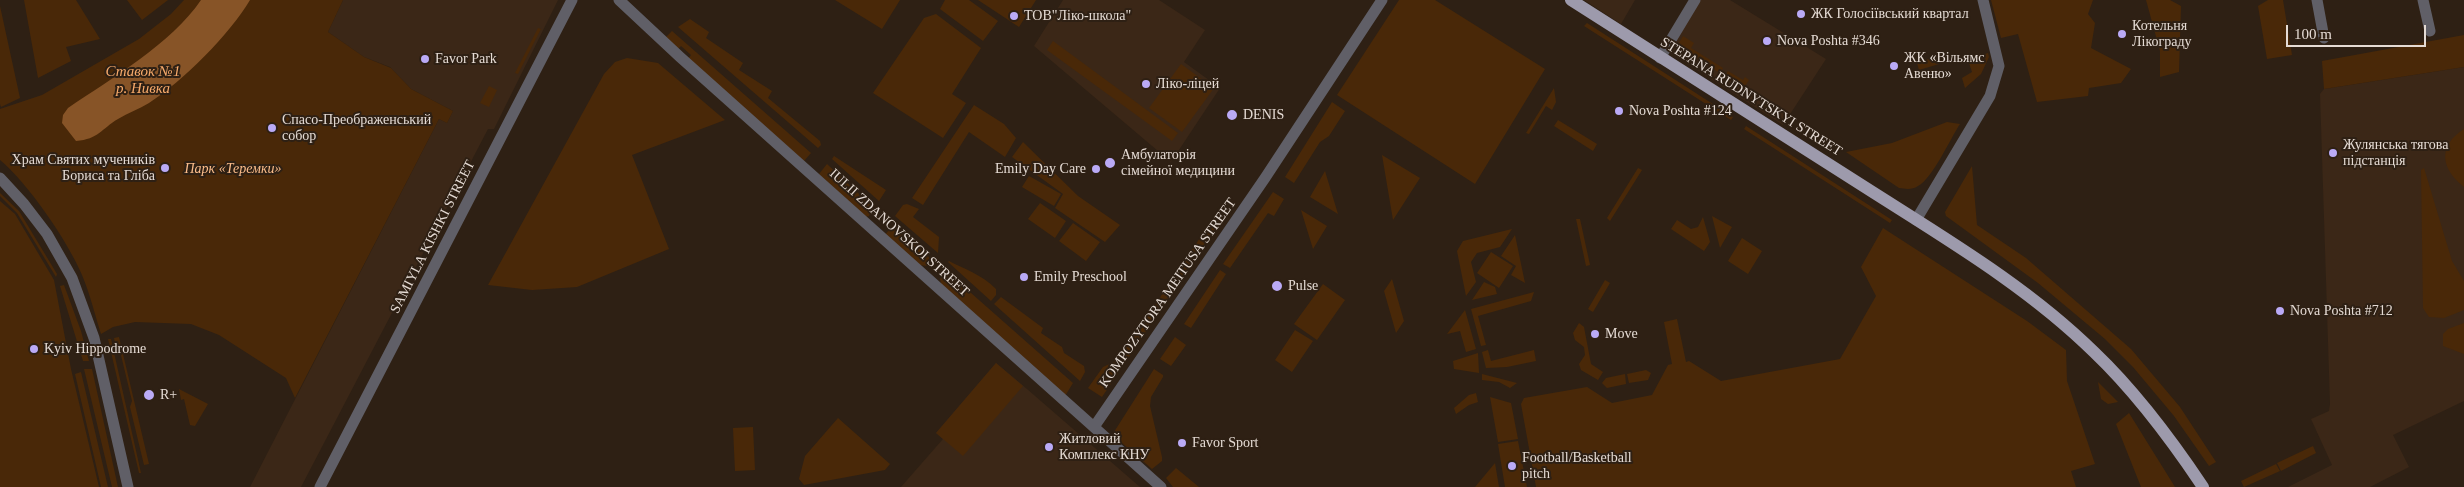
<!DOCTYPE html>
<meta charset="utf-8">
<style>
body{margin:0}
#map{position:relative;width:2464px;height:487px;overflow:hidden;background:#2e2014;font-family:"Times New Roman",serif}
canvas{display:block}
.scale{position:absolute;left:2286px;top:25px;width:140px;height:22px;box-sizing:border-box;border:2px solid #e5dbd4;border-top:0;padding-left:6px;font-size:15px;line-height:18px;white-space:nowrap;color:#e5dbd4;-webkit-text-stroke:4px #2e2014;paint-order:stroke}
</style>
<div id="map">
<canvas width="2464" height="487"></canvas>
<div class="scale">100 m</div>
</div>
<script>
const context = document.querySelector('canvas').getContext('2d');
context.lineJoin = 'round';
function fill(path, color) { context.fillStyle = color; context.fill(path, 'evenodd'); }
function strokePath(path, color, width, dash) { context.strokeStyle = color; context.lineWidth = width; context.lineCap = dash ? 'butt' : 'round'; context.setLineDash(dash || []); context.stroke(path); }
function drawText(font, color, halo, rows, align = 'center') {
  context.font = font + ' "Times New Roman",serif'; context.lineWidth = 4; context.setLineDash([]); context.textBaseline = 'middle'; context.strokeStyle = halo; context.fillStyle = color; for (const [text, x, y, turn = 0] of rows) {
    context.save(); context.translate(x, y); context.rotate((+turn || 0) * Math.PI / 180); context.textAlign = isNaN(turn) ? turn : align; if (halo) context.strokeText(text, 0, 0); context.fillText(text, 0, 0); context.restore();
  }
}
const built = new Path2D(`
 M343 0H558L494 129H488L301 487H250L439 119 447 123 453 111 411 89 390 67 364 57 328 32Z
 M1063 0H1159L1205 30 1184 62 1220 88 1171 162 1034 46Z
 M1584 0H1635L1621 24Z
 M1697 0H1730L1826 59 1783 125 1667 51Z
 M2464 67V401L2393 435 2409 467 2370 487H2288L2332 465 2311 419 2329 411 2330 404 2320 94 2324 89Z
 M996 363 1027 389 1140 487H901L943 439 936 433Z`);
const green = new Path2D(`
 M24 0H76L100 39 66 47 71 61 38 78Z
 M127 0H168L142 20Z
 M184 0H343L328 32 364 57 391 68 411 89 453 111 447 123 439 119 295 398 286 378 219 335 191 324 135 322 113 327 101 334C95 315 90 294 82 275 69 243 27 182 0 160V109L42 95 139 39 171 14Z
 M835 0H900L882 29Z
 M945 0H969L998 21 983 41 940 9Z
 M978 0H1036L1019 27Z
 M1399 0H1435L1545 69 1475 184 1337 95Z
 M1991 0H2093L2088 14 2095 23 2091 48 2131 69 2121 83 2089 88 2088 96 2037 102 2018 34 2001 38Z
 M2146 0H2170L2181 6 2179 72 2160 77V51Z
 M2268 0H2283L2292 55 2267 59 2258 6Z
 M0 6 20 98 1 107 0 104Z
 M936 14 981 48 952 94 966 103 943 138 873 93 924 18Z
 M690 19 709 32 706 38 743 63 739 70 772 91 768 98 820 141 821 145 818 148 678 27Z
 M1587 23 1733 117 1731 120 1584 26Z
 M538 28 541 29 518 74 515 73Z
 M672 31 811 153 804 161 688 59 691 55 681 46 678 49 665 38Z
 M2464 35V67L2324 89 2322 61Z
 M1683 36 1694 43 1691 48 1723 68 1720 73 1677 46Z
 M1053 41 1178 133 1172 141 1047 50Z
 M1947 53 1949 61 1919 70 1917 63Z
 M1988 53 1989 57 1981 74 1965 88 1962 78 1972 72 1968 60Z
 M627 58 658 63 725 120 632 155 669 249 577 287 532 290 488 285 604 74 615 62Z
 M1181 64 1214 88 1182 132 1149 108Z
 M1728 71 1743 80 1745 77 1749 80 1744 88 1725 76Z
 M489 86 497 90 489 107 480 103Z
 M1554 88 1556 102 1552 110 1546 106 1529 134 1526 133Z
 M1332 102 1345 111 1329 136 1320 142 1294 183 1285 177Z
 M974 105 1004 124 1016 138 1005 157 969 132 923 205 912 198Z
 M1558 120 1597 144 1593 151 1554 126Z
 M1947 122 1960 124C1950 139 1933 178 1918 186 1912 190 1906 189 1899 188L1846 152 1892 143Z
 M1746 126 1892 220 1890 223 1744 129Z
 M2464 129V187C2441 169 2437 146 2464 129Z
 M1023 142 1078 196 1120 225 1105 242 1055 208 1063 194 1012 157Z
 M1382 155 1420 178 1393 220Z
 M834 156 886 190 879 201 832 159Z
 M827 164 873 207 869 216 865 217 819 174Z
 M1972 166 1977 225 2026 258 2131 349 2180 407 2216 462 2209 466 2174 416 2133 367 2105 339 2038 283 1946 216 1945 212Z
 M1638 168 1642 170 1610 221 1607 218Z
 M2424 168 2452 261 2464 281V310L2444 318 2429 317 2423 308 2421 170Z
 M1325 171 1338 214 1310 197Z
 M1029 176 1061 194 1054 206 1022 187Z
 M1273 192 1284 199 1274 216 1268 213 1230 268 1223 264Z
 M0 193 19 211 57 274 56 277 17 213 0 196Z
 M0 201 15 214 54 280 71 369 99 487H0Z
 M1040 203 1066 221 1055 238 1028 219Z
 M907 204 919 209 913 217 939 237 938 253 895 216 903 205Z
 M1301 210 1327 226 1313 249Z
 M1216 214 1222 218 1102 397 1088 388 1103 367 1118 360Z
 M1712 216 1732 227 1720 248Z
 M1703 217 1710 242 1704 251 1671 229 1677 220 1691 229 1698 227Z
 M1576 219H1580L1590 265 1586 266Z
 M1073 223 1100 242 1086 261 1059 241Z
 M893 225 931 259 927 266 920 265 885 235Z
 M1883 228 2027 321 2066 350 2067 381 2095 464 2071 471 2076 487H1536L1521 404 1524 398 1587 387 1612 403 1652 395 1668 365 1672 364 1664 322 1677 319 1686 362 1689 361 1721 381 1840 359 1876 296 1861 267Z
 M1512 229 1500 247 1477 253 1471 262 1476 282 1466 296 1457 251 1463 241Z
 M1515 235 1525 283 1511 275 1516 266 1501 256Z
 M1742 238 1762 251 1748 274 1728 261Z
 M1491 252 1513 266 1499 288 1477 273Z
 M949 261C966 270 981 274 996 289V295L991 301 948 262Z
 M945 270 1073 383 1065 396 942 288 940 279Z
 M1220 270 1226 274 1191 328 1184 324Z
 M1392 279 1404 321 1396 333 1384 291Z
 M1605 280 1610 283 1593 312 1588 309Z
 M1484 282 1495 287 1497 294 1472 300Z
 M1323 284 1345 300 1317 340 1294 324Z
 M64 285 81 331 89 361H83L60 286Z
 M1534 292 1531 301 1478 316 1486 345 1481 346 1471 309Z
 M1001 297 1043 328 1041 333 1062 347 1064 353 1084 366 1085 372 1080 381 994 304Z
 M1465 310 1476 349 1466 352 1460 331 1447 334Z
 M1579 323 1584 327 1591 364 1603 372 1598 380 1581 370 1579 364 1585 355 1584 347 1575 340 1573 333Z
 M2464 323V354L2443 346V334L2448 329Z
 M1295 330 1313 341 1292 372 1275 360Z
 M119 337 149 464 144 465 130 407 132 401 120 351 116 348 114 338Z
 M1175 337 1186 345 1171 366 1160 359Z
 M108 339H111L141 473H139Z
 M1488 350 1491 361 1534 350 1536 361 1507 367 1486 368 1482 352Z
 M1478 353 1479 373 1454 369 1453 361Z
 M996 363 1023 386 963 456 936 433Z
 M84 369H92L118 487H112Z
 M1154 369 1163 375V377L1151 397 1150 406 1162 457V461L1152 469 1114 436V432Z
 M1646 370 1651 373 1648 380 1629 383 1627 374Z
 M81 372 108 487H101L75 374Z
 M1482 374 1517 383 1510 388 1499 382 1482 380Z
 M1625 374 1626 384 1607 388 1602 383 1606 378Z
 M2098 382 2118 402 2108 404 2101 399Z
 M179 389 208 404 195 426 190 425 184 399 181 400Z
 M1476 393 1478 402 1469 405 1456 414 1454 408 1469 395Z
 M1490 397 1511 403 1518 439 1498 442Z
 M2129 413 2175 487H2141L2116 424Z
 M838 418 890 464 885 470 804 485 799 479 805 456Z
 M753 427 755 470 735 471 733 428Z
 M1518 441 1527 487H1505L1498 444Z
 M2313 446 2316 453 2281 471 2277 463Z
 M1495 463 1499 487H1475Z
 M2276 464 2280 471 2244 487 2241 481Z
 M1176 468 1199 487H1173L1166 478Z`);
const water = new Path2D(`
 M201 0H250C230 34 183 81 149 103 139 109 128 113 118 119 101 129 99 139 76 141L62 123 63 115 68 108C112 78 171 44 201 0Z`);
const minor = new Path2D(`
 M619 0 680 57 1161 487
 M2317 0 2324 38
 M2423 0 2430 31
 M1660 58 1695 0
 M0 178 24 204 47 234 72 278 94 338 128 487
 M1916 220 1990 96 1999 66 1983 0
 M1094 427 1265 178 1382 0
 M320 487 572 0`);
const major = new Path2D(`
 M1571 0C1671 64 1771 127 1871 191 1948 240 2029 288 2094 352 2136 392 2171 439 2203 487`);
const markers = [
 [1801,14,5,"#baaaf6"],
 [1014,16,5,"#baaaf6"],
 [2122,34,5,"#baaaf6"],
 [1767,41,5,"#baaaf6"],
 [425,59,5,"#baaaf6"],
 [1894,66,5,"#baaaf6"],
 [1146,84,5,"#baaaf6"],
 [1619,111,5,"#baaaf6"],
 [1232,115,6,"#baaaf6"],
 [272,128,5,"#baaaf6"],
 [2333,153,5,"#baaaf6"],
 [1110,163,6,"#baaaf6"],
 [165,168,5,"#baaaf6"],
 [1096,169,5,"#baaaf6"],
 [1024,277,5,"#baaaf6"],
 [1277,286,6,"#baaaf6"],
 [2280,311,5,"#baaaf6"],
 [1595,334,5,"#baaaf6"],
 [34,349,5,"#baaaf6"],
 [149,395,6,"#baaaf6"],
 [1182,443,5,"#baaaf6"],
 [1049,447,5,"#baaaf6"],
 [1512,466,5,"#baaaf6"]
];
const poiNames = [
 ["ЖК Голосіївський квартал",1811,14],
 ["ТОВ\"Ліко-школа\"",1024,16],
 ["Котельня",2132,26],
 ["Лікограду",2132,42],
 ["Nova Poshta #346",1777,41],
 ["ЖК «Вільямс",1904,58],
 ["Авеню»",1904,74],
 ["Favor Park",435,59],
 ["Ліко-ліцей",1156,84],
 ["Nova Poshta #124",1629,111],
 ["DENIS",1243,115],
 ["Спасо-Преображенський",282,120],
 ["собор",282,136],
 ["Жулянська тягова",2343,145],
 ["підстанція",2343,161],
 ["Амбулаторія",1121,155],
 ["сімейної медицини",1121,171],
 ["Храм Святих мучеників",155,160,"right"],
 ["Бориса та Гліба",155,176,"right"],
 ["Emily Day Care",1086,169,"right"],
 ["Emily Preschool",1034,277],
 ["Pulse",1288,286],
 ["Nova Poshta #712",2290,311],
 ["Move",1605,334],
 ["Kyiv Hippodrome",44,349],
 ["R+",160,395],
 ["Житловий",1059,439],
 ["Комплекс КНУ",1059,455],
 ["Favor Sport",1192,443],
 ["Football/Basketball",1522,458],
 ["pitch",1522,474]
];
const streetNames = [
 ["STEPANA RUDNYTSKYI STREET",1751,97,32],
 ["IULII ZDANOVSKOI STREET",899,233,42],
 ["SAMIYLA KISHKI STREET",433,237,-63],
 ["KOMPOZYTORA MEITUSA STREET",1168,293,-55]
];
const parkNames = [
 ["Парк «Теремки»",233,169]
];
const waterNames = [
 ["Ставок №1",143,72],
 ["р. Нивка",143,89]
];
fill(built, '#3b2717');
fill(green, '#492808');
fill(water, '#875427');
strokePath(minor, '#605f67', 11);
strokePath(major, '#9d9aac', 12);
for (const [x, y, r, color] of markers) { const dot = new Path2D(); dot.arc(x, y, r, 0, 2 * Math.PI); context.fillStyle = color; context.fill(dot); strokePath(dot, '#2e2014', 2); }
drawText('14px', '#e5dbd4', '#2e2014', poiNames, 'left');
drawText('14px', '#e5dbd4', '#2e2014', streetNames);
drawText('italic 14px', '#fabc8a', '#2e2014', parkNames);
drawText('italic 15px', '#f7aa6b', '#2e2014', waterNames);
</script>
